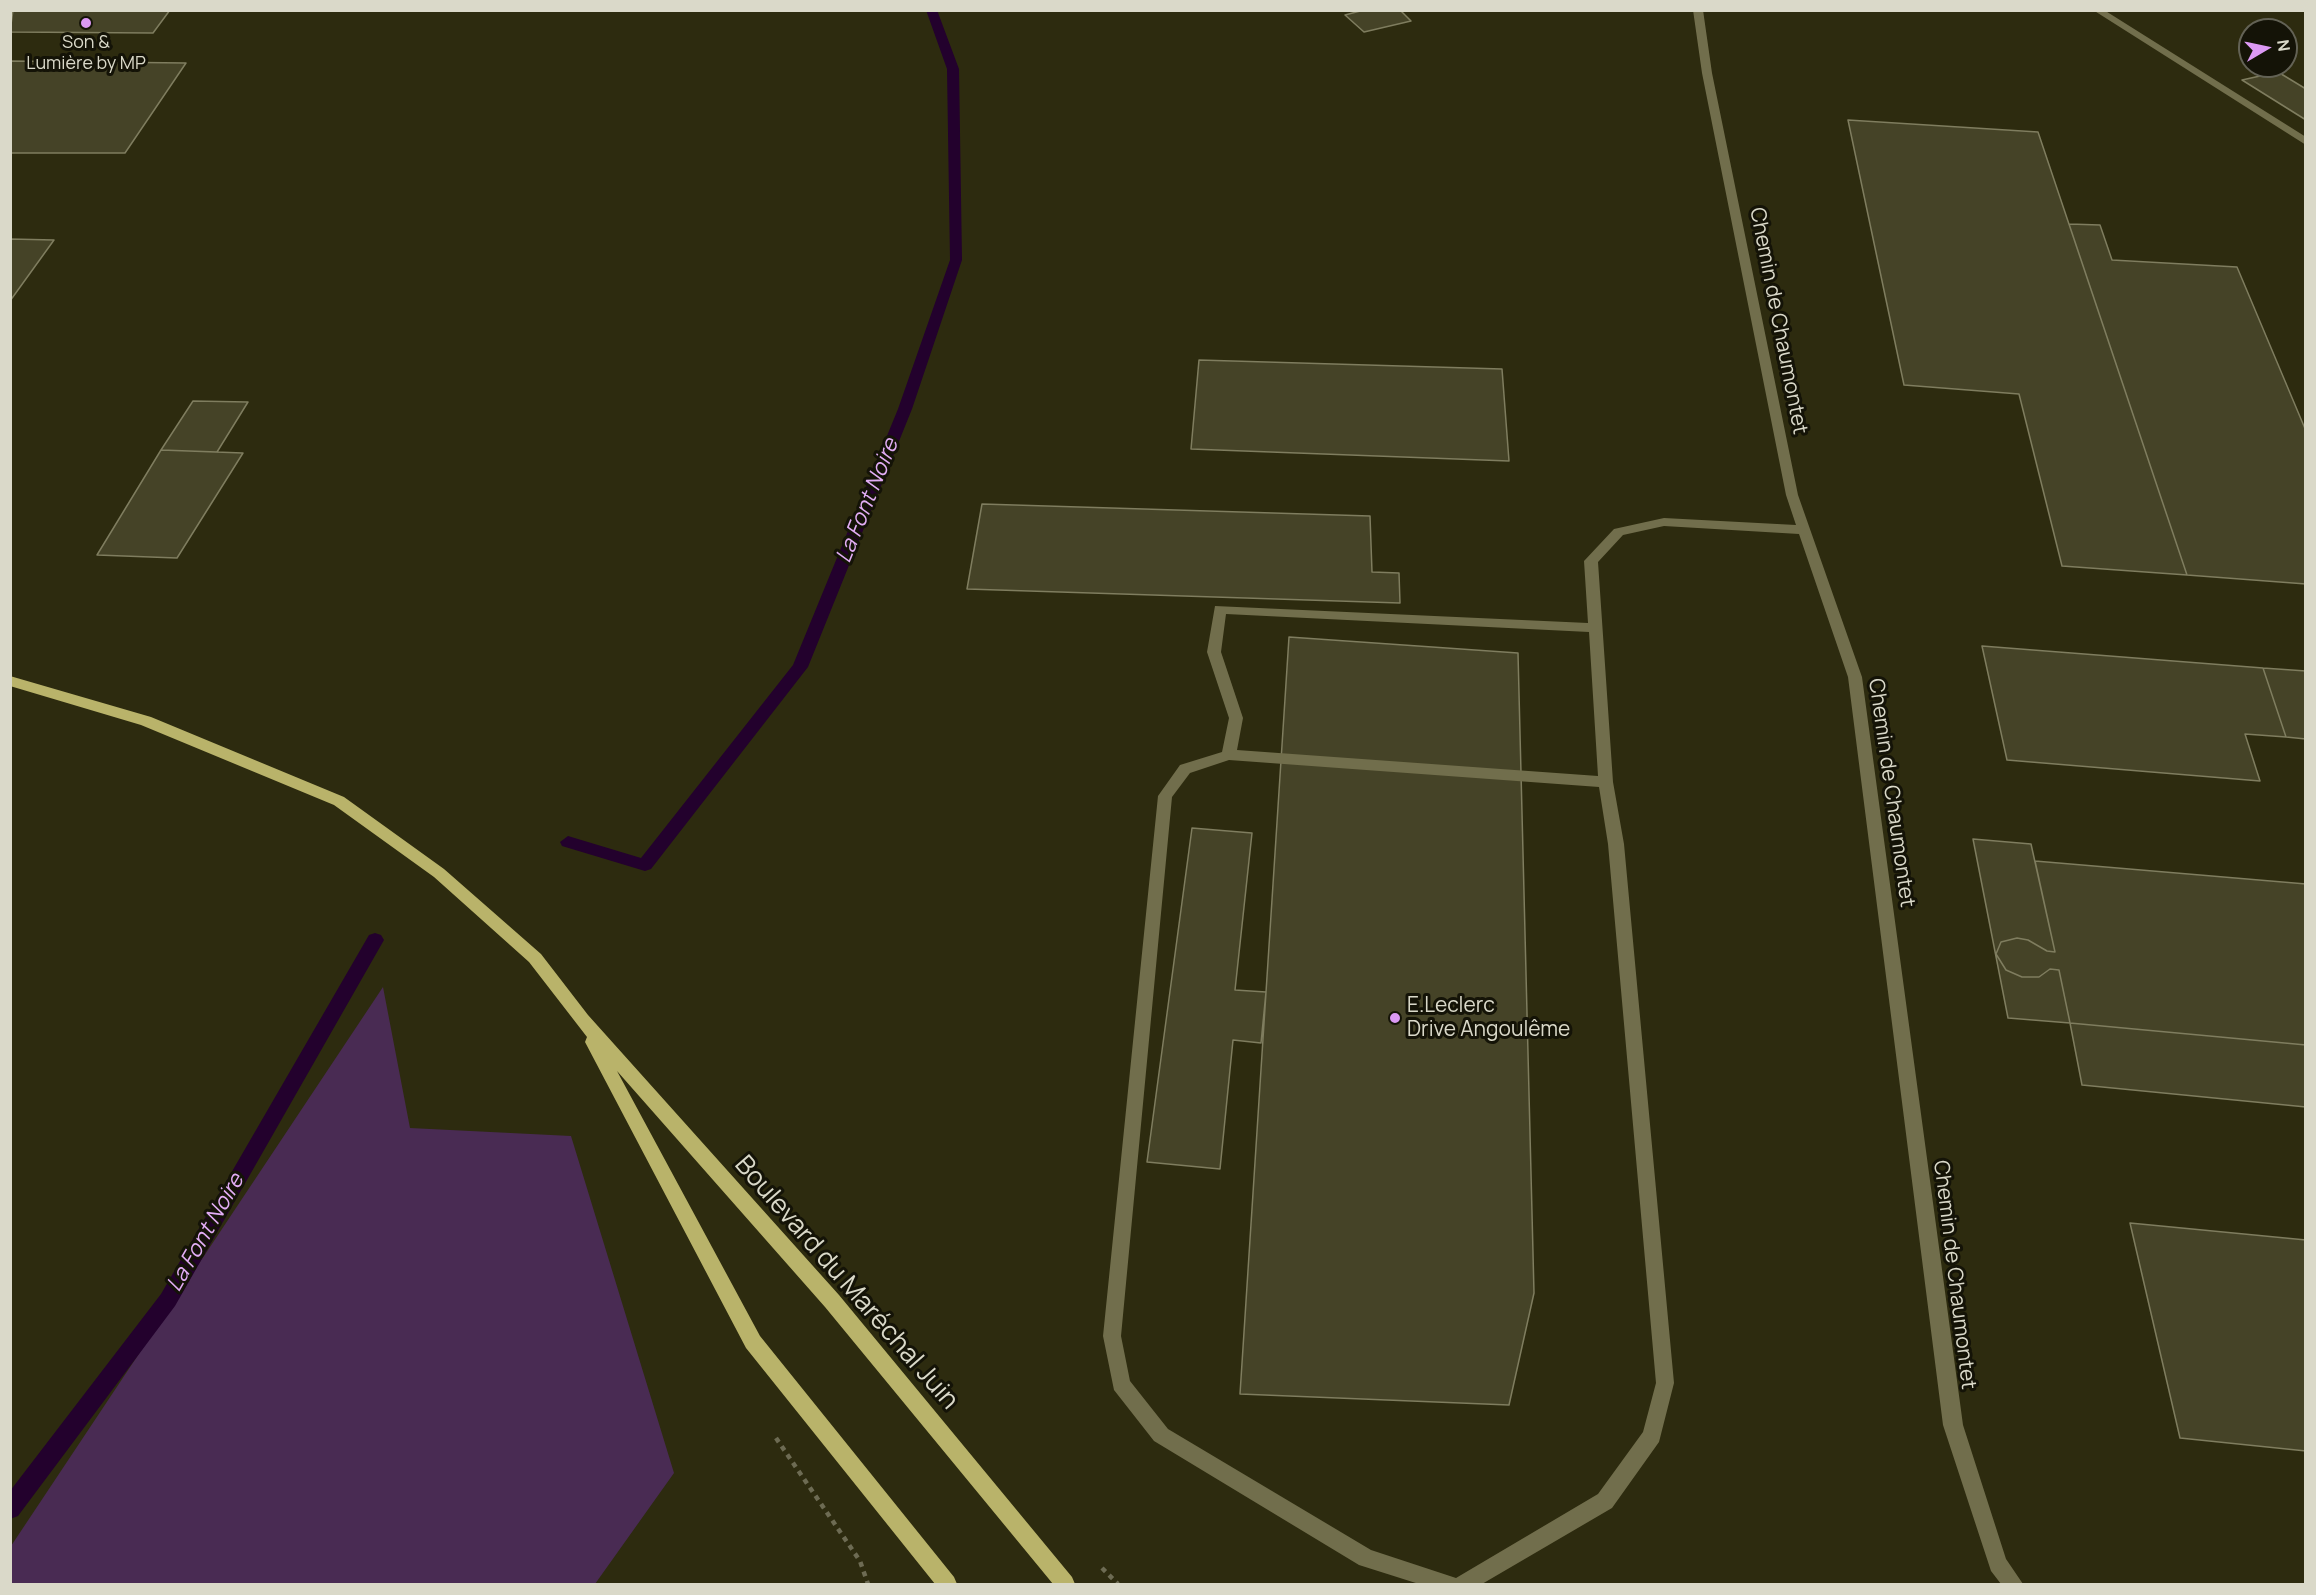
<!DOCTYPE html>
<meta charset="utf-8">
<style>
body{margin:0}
#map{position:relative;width:2316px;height:1595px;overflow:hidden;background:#2d2b0f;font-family:Manrope,sans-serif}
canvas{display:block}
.frame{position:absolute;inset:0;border:12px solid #dad9c9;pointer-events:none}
.north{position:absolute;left:2238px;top:18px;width:60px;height:60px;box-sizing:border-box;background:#141307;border:2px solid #636255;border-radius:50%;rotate:81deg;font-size:16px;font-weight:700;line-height:24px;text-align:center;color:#dad9c9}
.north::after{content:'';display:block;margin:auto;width:21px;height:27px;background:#dc99f4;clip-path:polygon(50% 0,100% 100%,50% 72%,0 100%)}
</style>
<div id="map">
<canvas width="2316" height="1595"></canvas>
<div class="frame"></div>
<div class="north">N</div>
</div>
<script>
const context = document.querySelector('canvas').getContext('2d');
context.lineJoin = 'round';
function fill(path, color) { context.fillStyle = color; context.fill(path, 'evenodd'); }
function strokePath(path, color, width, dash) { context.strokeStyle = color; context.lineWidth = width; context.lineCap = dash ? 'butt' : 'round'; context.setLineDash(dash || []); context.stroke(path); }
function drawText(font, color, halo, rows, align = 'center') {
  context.font = font + ' Manrope,sans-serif'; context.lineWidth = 6; context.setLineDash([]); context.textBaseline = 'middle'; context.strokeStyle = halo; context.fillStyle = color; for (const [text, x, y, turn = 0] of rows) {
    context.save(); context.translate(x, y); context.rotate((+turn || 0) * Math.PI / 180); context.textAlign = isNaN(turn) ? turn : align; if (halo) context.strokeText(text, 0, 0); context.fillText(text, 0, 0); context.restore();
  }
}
const green = new Path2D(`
 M383 987 410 1128 571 1136 674 1473 595 1584H11V1546Z`);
const stream = new Path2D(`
 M926 10H937L959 69 962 260 912 409 808 667 651 869 645 871 562 846 560 842 568 836 641 858 793 665 898 409 950 260 947 69Z
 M375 933 381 935 384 940 175 1306 18 1516 10 1519V1491L161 1294 369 935Z`);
const building = new Path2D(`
 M13 10H170L153 33 10 32Z
 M1400 10 1411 21 1364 32 1345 15 1364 10Z
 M10 61 186 63 125 153H10Z
 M2278 72 2306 89V120L2242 80Z
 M1848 120 2038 132 2187 575 2062 566 2019 394 1904 385Z
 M2069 224 2100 225 2112 260 2237 267 2306 431V584L2187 575Z
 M10 239 54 240 10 301Z
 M1199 360 1502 369 1509 461 1191 449Z
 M193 401 248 402 217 452 161 450Z
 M161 450 243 453 177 558 97 555Z
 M982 504 1370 516 1372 572 1399 573 1400 603 967 589Z
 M1289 637 1518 653 1534 1293 1509 1405 1240 1394Z
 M1982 646 2263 668 2286 737 2245 734 2260 781 2007 760Z
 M2263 668 2306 671V739L2286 737Z
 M1192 828 1252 833 1235 990 1266 992 1261 1043 1233 1040 1220 1169 1147 1162Z
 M1973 839 2031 844 2055 952 2047 951 2028 940 2017 938 2001 942 1996 954 2006 970 2022 977H2039L2050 969 2059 970 2070 1023 2008 1018Z
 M2035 861 2306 884V1045L2070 1023 2059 970 2050 969 2039 977H2022L2006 970 1996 954 2001 942 2017 938 2028 940 2047 951 2055 952Z
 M2070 1023 2306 1045V1107L2082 1085Z
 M2130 1223 2306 1240V1451L2180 1438Z`);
const path = new Path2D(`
 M776 1438 860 1561 868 1584
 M1102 1568 1118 1584`);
const minor = new Path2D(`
 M1693 10H1703L1712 73 1798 495 1862 677 1963 1425 2006 1559 2023 1584H2001L1991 1571 1943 1425 1848 677 1799 534 1664 526 1623 535 1598 562 1613 782 1624 844 1674 1383 1659 1442 1612 1508 1482 1584H1419L1359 1565 1154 1441 1114 1390 1103 1336 1158 796 1180 765 1222 752 1229 718 1207 652 1215 606 1588 623 1584 561 1614 529 1664 518 1796 525 1786 495 1702 73ZM1226 614 1589 632 1598 776 1237 750 1243 718 1221 652ZM1229 760 1599 787 1608 844 1656 1383 1643 1432 1598 1494 1456 1578 1371 1550 1168 1429 1130 1381 1121 1336 1172 797 1190 773Z
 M2093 10H2104L2306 137V145Z`);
const major = new Path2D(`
 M10 676 151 717 344 797 444 869 541 954 588 1015 839 1295 1072 1577 1075 1584H1053L825 1307 617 1071 760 1336 954 1577 957 1584H935L746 1348 585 1042 587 1037 529 962 434 877 334 805 141 725 10 686Z`);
const markers = [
 [86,23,6,"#dc99f4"],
 [1395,1018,6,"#dc99f4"]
];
const farPoinames = [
 ["Son &",86,43],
 ["Lumière by MP",86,64]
];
const streetNames = [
 ["Chemin de Chaumontet",1778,321,79],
 ["Chemin de Chaumontet",1891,793,82],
 ["Chemin de Chaumontet",1954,1275,83]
];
const poiNames = [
 ["E.Leclerc",1407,1006],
 ["Drive Angoulême",1407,1030]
];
const waterNames = [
 ["La Font Noire",868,501,-68],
 ["La Font Noire",206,1233,-60]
];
const nearStreetnames = [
 ["Boulevard du Maréchal Juin",846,1283,49]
];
fill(green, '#492b53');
fill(stream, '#23012d');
fill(building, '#454327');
strokePath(building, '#7f7d5f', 1.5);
strokePath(path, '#6d6b53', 4.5, [5, 5]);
fill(minor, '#716e4c');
fill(major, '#b9b36a');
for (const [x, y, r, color] of markers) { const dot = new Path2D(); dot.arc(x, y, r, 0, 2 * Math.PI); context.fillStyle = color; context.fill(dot); strokePath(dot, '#141307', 2); }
drawText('18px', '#dad9c9', '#141307', farPoinames);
drawText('21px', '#dad9c9', '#141307', streetNames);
drawText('21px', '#dad9c9', '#141307', poiNames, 'left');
drawText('italic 22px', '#e2adf5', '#141307', waterNames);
drawText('26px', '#dad9c9', '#141307', nearStreetnames);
</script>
